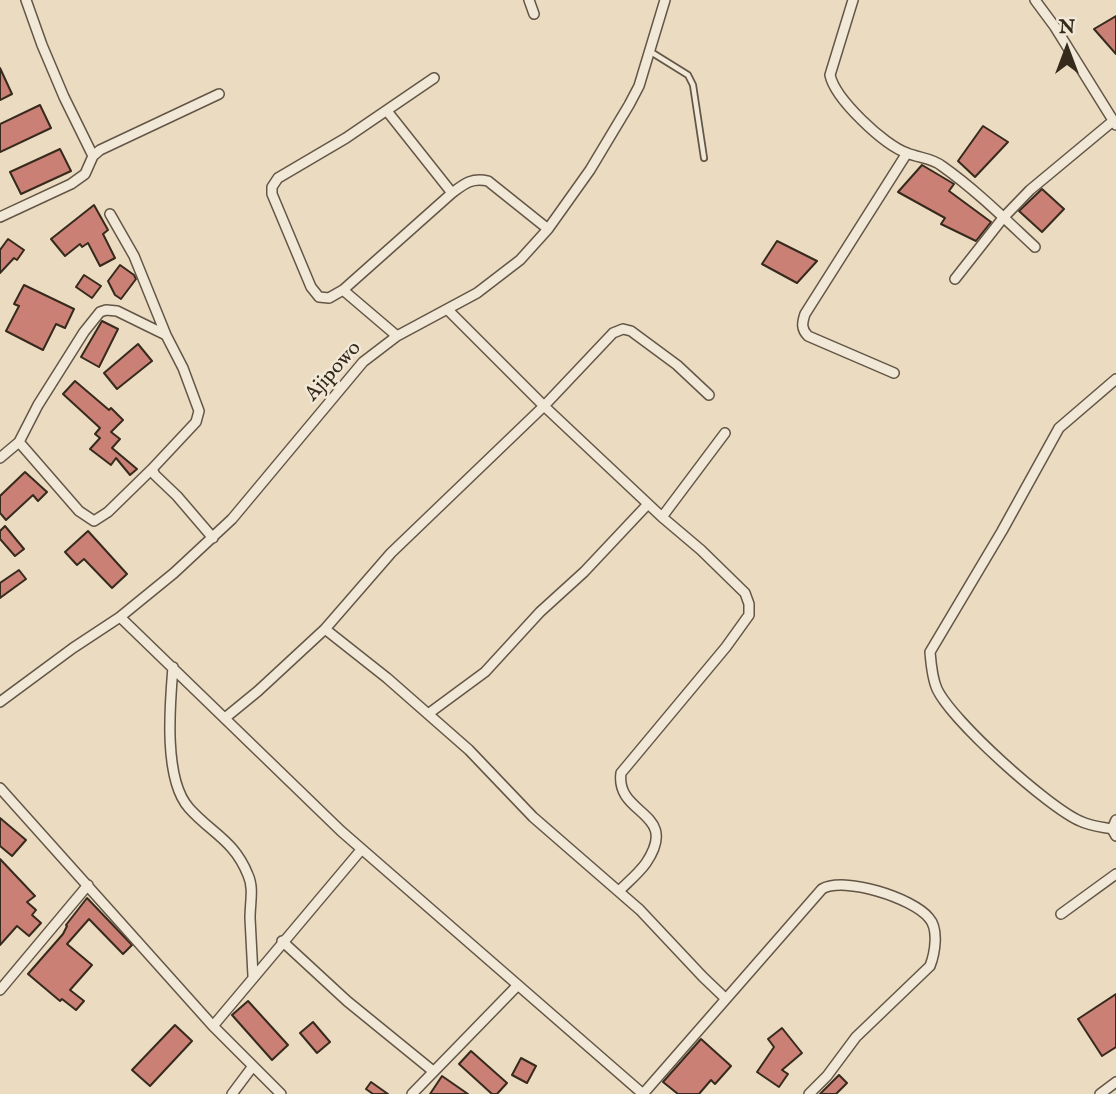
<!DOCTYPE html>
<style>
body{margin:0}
#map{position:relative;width:1116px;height:1094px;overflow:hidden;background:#eadbc1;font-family:"IM FELL English",serif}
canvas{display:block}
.north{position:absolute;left:1032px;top:14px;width:70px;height:70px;-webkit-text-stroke:5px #f1e8d7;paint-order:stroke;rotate:0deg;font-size:19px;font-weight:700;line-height:28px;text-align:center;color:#362a1d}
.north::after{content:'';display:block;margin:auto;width:24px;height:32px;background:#362a1d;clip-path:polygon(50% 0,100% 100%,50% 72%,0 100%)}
</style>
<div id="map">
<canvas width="1116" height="1094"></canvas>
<div class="north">N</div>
</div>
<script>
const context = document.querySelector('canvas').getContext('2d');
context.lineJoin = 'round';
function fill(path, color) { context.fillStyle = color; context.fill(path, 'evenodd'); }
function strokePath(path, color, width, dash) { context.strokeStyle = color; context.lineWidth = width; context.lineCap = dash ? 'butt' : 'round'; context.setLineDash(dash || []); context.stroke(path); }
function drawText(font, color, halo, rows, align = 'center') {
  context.font = font + ' "IM FELL English",serif'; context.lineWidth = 5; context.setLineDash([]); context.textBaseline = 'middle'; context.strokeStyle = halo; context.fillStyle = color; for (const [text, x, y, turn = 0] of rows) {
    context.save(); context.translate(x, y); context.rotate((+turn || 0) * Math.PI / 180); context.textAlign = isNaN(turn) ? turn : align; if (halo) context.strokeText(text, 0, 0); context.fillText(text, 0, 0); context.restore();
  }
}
const building = new Path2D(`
 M1116 16V54L1094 29Z
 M0 68 12 94 0 100Z
 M40 105 51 128 0 152V124Z
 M983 126 1008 142 975 177 958 161Z
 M60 149 71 171 21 194 10 172Z
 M922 165 954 184 949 191 991 222 976 241 941 224 945 218 898 192Z
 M1042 189 1064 209 1042 232 1019 211Z
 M94 205 108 230 103 234 115 258 100 266 88 243 82 247 80 244 65 256 51 239Z
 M8 239 24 250 17 260 14 258 0 273V250Z
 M777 241 817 261 797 283 762 264Z
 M120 265 134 275 136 279 121 299 115 295 108 281Z
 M84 275 101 286 92 298 76 287Z
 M24 285 74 309 65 328 56 324 43 350 6 331 19 306 14 304Z
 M102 321 118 329 99 367 81 357Z
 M138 344 152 361 117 389 104 373Z
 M75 381 109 410 111 408 123 420 111 432 120 439 112 448 137 469 130 475 116 458 111 465 90 449 100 438 95 434 100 428 63 394Z
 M25 472 47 492 38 501 33 495 6 520 0 513V496Z
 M5 526 24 549 15 556 0 539V531Z
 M88 531 127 574 112 588 84 559 77 565 65 552Z
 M19 570 26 579 0 598V583Z
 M0 818 26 840 12 856 0 846Z
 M0 859 35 896 27 902 36 910 32 915 41 923 29 936 17 926 0 945Z
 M87 898 132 945 123 954 89 919 67 944 92 965 70 990 84 1001 76 1010 62 999 60 1001 28 974 63 934 67 926 66 925Z
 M1116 994V1047L1102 1056 1078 1019Z
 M248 1001 288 1045 272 1060 232 1015Z
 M313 1022 330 1042 317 1053 300 1033Z
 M175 1025 192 1041 150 1086 132 1070Z
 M782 1028 802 1053 782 1070 788 1074 779 1087 757 1072 774 1047 768 1039Z
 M701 1039 731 1066 715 1084 711 1080 699 1094H678L663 1082Z
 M471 1051 507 1083 497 1094H492L459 1064Z
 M521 1058 536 1066 527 1083 512 1075Z
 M839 1075 847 1083 836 1094H820Z
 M442 1076 468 1094H430Z
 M371 1082 388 1094H373L366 1089Z`);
const lane = new Path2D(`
 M651 52 688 75 693 85 704 158`);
const street = new Path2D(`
 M26 0 42 45 64 97 93 156 100 150 219 94
 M529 0 534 14
 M853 0 830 75C835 99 884 145 907 153 919 158 932 158 942 166 976 190 1005 219 1035 247
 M1035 0 1055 27 1116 125
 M434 78 346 138 278 178 272 187V194L311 287 319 297 329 298 343 290 452 193
 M387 111 452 193C464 184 472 177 488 181L548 229
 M110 214 134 256 166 335
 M0 217 71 184 85 174 93 156
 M955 279 1003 218 1030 190 1113 121
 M343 290 397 336
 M448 310 544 406 662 517 701 550 745 593 749 604V615L726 647 621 773C615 816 681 811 646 863 639 873 628 882 619 891
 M894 373 808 336C801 329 802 323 805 314L907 153
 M19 442 79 511 94 521 108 512 152 469
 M0 458 19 442 38 405 84 332 100 312 106 310 117 311 166 335 183 368 199 411 196 422 152 469 155 475 177 496 213 538
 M662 517 725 433
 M120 617 341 831 643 1094
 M325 629 387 678 469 750 533 817 640 910 703 977 725 998
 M173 667C170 703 163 779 189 808 211 833 234 840 248 875 254 888 250 903 250 918 251 937 252 957 253 976
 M0 702 73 648 120 617 174 573 232 519 363 362 397 336 477 293 520 260 548 229 590 170 629 105 639 86 665 0
 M428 714 485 672 540 612 584 572 648 504
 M225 718 258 691 325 629 391 553 544 406 613 333 623 329 631 331 677 365 709 395
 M0 788 213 1026 281 1094
 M1116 820 1112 829 1116 836
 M1112 829C1101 827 1090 826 1080 821 1048 807 952 721 937 689 932 678 931 664 930 652L1002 531 1059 428 1116 379
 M1061 914 1116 874
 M282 941 347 1001 433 1071
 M0 990 88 885
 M213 1026 361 850
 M232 1094 253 1066
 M412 1094 517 986
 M643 1094 822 889C844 876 913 898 929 918 939 929 935 953 930 966L856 1037 827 1076 809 1094
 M1100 1094 1116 1082`);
const streetNames = [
 ["Ajipowo",334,372,-48]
];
fill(building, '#cb8076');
strokePath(building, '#362a1d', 2);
strokePath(lane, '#635646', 8);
strokePath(street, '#635646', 12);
strokePath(lane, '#f1e8d7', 4.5);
strokePath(street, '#f1e8d7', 9);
drawText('21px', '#362a1d', '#f1e8d7', streetNames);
</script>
